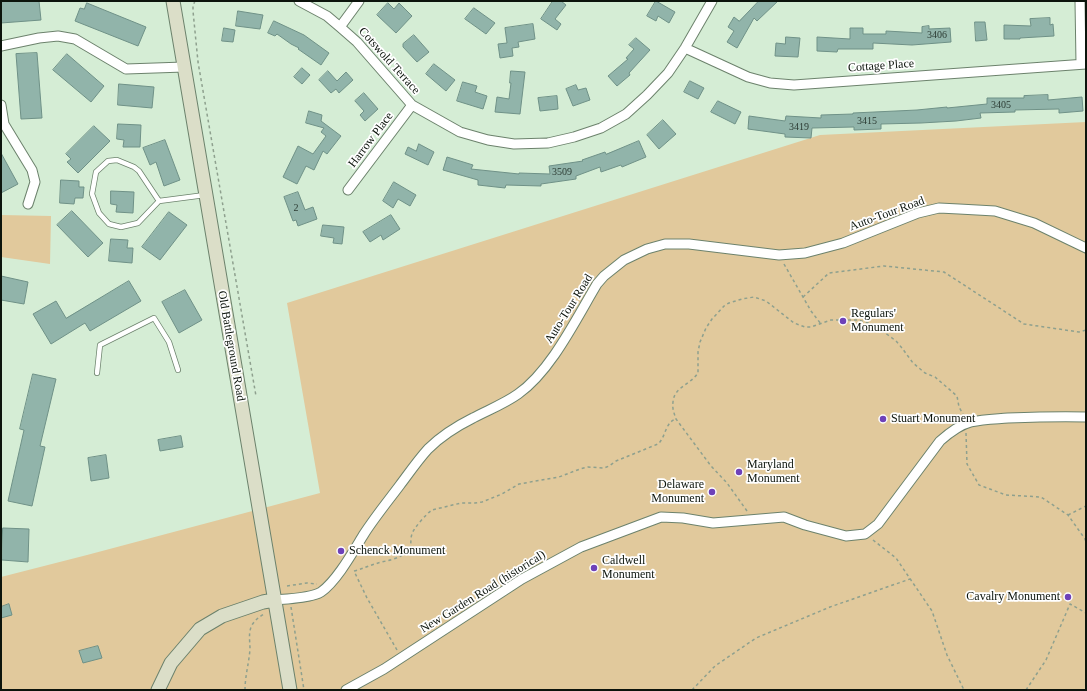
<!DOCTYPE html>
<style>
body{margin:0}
#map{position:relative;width:1087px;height:691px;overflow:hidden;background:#d5edd5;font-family:"Times New Roman",serif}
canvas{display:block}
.frame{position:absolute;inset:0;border:2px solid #0c140c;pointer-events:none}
</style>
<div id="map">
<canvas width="1087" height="691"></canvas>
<div class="frame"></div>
</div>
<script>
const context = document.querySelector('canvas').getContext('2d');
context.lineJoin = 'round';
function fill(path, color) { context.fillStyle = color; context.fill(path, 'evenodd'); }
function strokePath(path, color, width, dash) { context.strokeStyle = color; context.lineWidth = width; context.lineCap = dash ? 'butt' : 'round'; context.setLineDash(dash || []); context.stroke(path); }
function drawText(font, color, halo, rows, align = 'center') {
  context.font = font + ' "Times New Roman",serif'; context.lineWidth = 3.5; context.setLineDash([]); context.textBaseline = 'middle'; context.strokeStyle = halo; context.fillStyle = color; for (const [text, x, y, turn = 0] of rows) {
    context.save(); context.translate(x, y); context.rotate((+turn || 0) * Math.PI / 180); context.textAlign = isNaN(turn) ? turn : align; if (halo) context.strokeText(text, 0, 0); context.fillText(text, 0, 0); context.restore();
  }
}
const green = new Path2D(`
 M1086 122V690H1V577L87 555 320 493 287 303 820 135Z
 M1 215 51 216 50 264 1 257Z`);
const building = new Path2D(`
 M1 1H39L41 20 1 23Z
 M553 1H561L566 5 555 19 561 24 557 30 541 19Z
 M656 1 675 12 669 23 658 16 656 21 647 16Z
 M759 1H778L757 21 754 18 737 48 727 42 734 31 728 27 734 17 739 21Z
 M87 3 146 27 138 46 75 21 80 8 84 9Z
 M388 3 394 9 399 3 412 16 396 33 377 15Z
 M474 8 495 23 486 34 465 19Z
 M238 11 263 15 260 29 236 26Z
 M1050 18V25L1053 24 1054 36 1020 38V39H1004V25L1031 26 1030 19Z
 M274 21 304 35 329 53 321 65 298 49 299 48 291 44 277 34 275 36 268 33Z
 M975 22H985L987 40 976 41Z
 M533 24 535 39 518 42 519 47 512 48 513 56 500 58 498 44 507 43 505 28Z
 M929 26V29L950 28 951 42 912 45 873 43V49H838L837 52 817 51V37L850 39V28H863V34H886V31L922 33V27Z
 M224 28 235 30 233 42 222 41Z
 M414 35 429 52 417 62 403 47V44Z
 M786 37 800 38 798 57 775 56 776 43 785 44Z
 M636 38 650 50 629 73 630 75 617 86 608 76 628 59 626 58 634 49 629 45Z
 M37 53 42 118 21 119 16 54Z
 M67 54 104 86 91 102 53 70Z
 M434 64 455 80 446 91 426 74Z
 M302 68 310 75 302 84 294 77Z
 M328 71 337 81 346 72 353 80 339 93 336 89 331 93 319 80Z
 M511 71 525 72 520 114 495 112 497 97 509 99 511 83H510Z
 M690 81 704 88 698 99 684 92Z
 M463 82 477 86 475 92 487 96 483 109 457 101Z
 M119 84 154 87 152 108 118 105Z
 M576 85 578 90 586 88 590 100 573 106 566 89Z
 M364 93 378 109 365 121 360 115 364 111 355 101Z
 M1048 95V100L1082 97 1083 111 1059 113V109L1015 110V112L980 113 981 118 956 121 921 123 881 124V129L854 130V127L812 128 811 138 785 137V134L748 129 749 116 785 121 786 116 821 118V115L853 114V113L917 110 947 107V108L987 104V98H1024V96Z
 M557 96 558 109 540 111 538 98Z
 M718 101 741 112 735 124 711 112Z
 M309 111 322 115 321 121 341 136 327 154 323 151 314 170 306 166 297 184 283 177 298 146 313 154 326 136 321 132 324 128 306 123Z
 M663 120 676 134 659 149 647 135Z
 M118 124 141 125 140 147H123L124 140 117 139Z
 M94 126 110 141 78 173 67 162 71 159 66 154Z
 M165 140 180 180 164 186 156 162 150 165 143 148Z
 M639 141 646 157 622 167 621 165 601 172 600 167 576 176V179L541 184V186L506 185 505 188 478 185V180L443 170 447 157 473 165 471 169 519 174V173L550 174 549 166 583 161 582 160 605 152 606 154Z
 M419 144 434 152 428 165 405 154 408 147 416 151Z
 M1 153 18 184 1 193Z
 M61 180 79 181V187H84L83 198H75L74 204 60 203Z
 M394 182 416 195 410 206 398 199 393 208 383 201Z
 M111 191 134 192 133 213 116 212 117 205 111 204Z
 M298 192 305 210 313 207 317 219 298 226 296 220 293 221 284 197Z
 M72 211 103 243 88 257 57 225Z
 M169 212 187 225 160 260 142 247Z
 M391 215 400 229 383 240 381 235 370 242 363 232Z
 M323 225 344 227 342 244 333 243 334 238 321 236Z
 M111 239 128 240 127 248H133L132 263 109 261Z
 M1 276 28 282 24 304 1 300Z
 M129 281 141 301 90 331 85 323 51 344 33 314 56 301 66 318Z
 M185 290 202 320 179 333 162 302Z
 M33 374 56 379 40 446 45 447 32 506 8 501 24 430 20 429Z
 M181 436 183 447 160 451 158 440Z
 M106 455 109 478 91 481 88 458Z
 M3 528 29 529 28 562 2 560Z
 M9 604 12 615 1 618V607Z
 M98 646 102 658 83 663 79 651Z`);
const path = new Path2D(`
 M195 1 193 6V11L198 62 256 396
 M784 264 811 311 821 324
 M803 297 829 273 884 266 944 272 1024 324 1079 332 1086 330
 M966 433 967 464 979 485 1006 495 1041 497 1068 515 1085 539 1086 542
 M747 511 727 483 711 466 676 419C674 413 672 408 673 402 674 387 690 385 698 373V352L700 342 706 328 712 319 725 305 729 303 742 299 754 297 766 301 794 323 805 327H811L831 320H858L872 324 888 335 896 341 902 348 913 363 925 373 935 377 957 396 959 407 963 414
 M1068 515 1086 506
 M873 540 896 558 932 611 947 655 964 690
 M287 586 307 583 317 584
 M291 607 304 690
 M397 650 367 598 354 571C362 569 368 566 375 564 386 560 401 560 409 549 412 544 410 539 412 534 413 529 427 513 432 510L461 503H475L482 502 502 494 519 484 559 477 580 469 588 467 604 468 609 466 616 461 658 444C666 437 665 422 676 419
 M245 690C245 676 249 663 250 649 250 641 248 633 252 625 255 620 259 617 264 614
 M692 690 715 666 756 638 830 607 910 579
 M1026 690 1046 660 1070 604 1086 613`);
const lane = new Path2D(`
 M159 201 138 223 121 227 109 224 99 213 92 194 96 172 108 161 117 160 134 167 139 171 159 201 205 195
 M97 373 100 345 154 318 169 342 178 370`);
const street = new Path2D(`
 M299 1 327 16 340 27 357 42 412 105 460 132 488 140 514 144 548 143 574 137 601 128 626 114 647 95 668 73 685 48 712 1
 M1080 1 1081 64
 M340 27 359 1
 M1 46 39 38 58 36 75 39 126 69 184 67
 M685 48 748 77 770 83 794 85 1086 64
 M1 105 4 124 32 170 35 182 28 204
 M348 190 412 105
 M274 600C286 599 312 598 321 592 337 581 354 550 364 534 375 517 388 501 400 485 409 473 418 460 428 449 440 437 457 426 473 418 488 410 504 404 518 394 551 371 576 319 597 284L604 276 624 260 647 249 665 244H689L779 255 805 253 843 243 918 213 939 208 959 209 995 211 1034 223 1086 248
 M346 690 384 669 522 579 581 547 661 517 683 518 713 523 784 517 805 525 846 536 865 534 878 524 940 441C949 433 959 425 971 422 983 419 996 419 1008 418 1034 417 1060 416 1086 417`);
const secondary = new Path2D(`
 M173 1 290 690
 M158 690 171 663 200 629 222 616 263 602 274 600`);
const markers = [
 [843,321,4,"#6e41b9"],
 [883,419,4,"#6e41b9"],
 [739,472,4,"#6e41b9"],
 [712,492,4,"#6e41b9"],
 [341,551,4,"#6e41b9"],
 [594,568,4,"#6e41b9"],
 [1068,597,4,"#6e41b9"]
];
const numberNames = [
 ["3406",937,35],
 ["3405",1001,105],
 ["3415",867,121],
 ["3419",799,127],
 ["3509",562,172],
 ["2",296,208]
];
const streetNames = [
 ["Cotswold Terrace",389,61,48],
 ["Cottage Place",881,66,-4],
 ["Harrow Place",371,140,-53],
 ["Auto-Tour Road",887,214,-20],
 ["Auto-Tour Road",569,309,-58],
 ["Old Battleground Road",231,346,80],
 ["New Garden Road (historical)",483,592,-32]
];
const poiNames = [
 ["Regulars'",851,314],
 ["Monument",851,328],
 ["Stuart Monument",891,419],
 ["Maryland",747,465],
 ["Monument",747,479],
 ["Delaware",704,485,"right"],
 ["Monument",704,499,"right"],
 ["Schenck Monument",349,551],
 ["Caldwell",602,561],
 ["Monument",602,575],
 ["Cavalry Monument",1060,597,"right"]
];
fill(green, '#e1c99c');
fill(building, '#91b4aa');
strokePath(building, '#6f9187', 1);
strokePath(lane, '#6c826c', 6);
strokePath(street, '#6c826c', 11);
strokePath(secondary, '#6c826c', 15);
strokePath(path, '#8ea08e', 1.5, [3, 3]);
strokePath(lane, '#fff', 4.5);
strokePath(street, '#fff', 9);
strokePath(secondary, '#dbdec8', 13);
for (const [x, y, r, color] of markers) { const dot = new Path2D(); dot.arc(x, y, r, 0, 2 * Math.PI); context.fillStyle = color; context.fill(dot); strokePath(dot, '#fff', 1.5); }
drawText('10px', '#2d3c34', null, numberNames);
drawText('12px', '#0c140c', '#fff', streetNames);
drawText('12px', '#0c140c', '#fff', poiNames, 'left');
</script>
